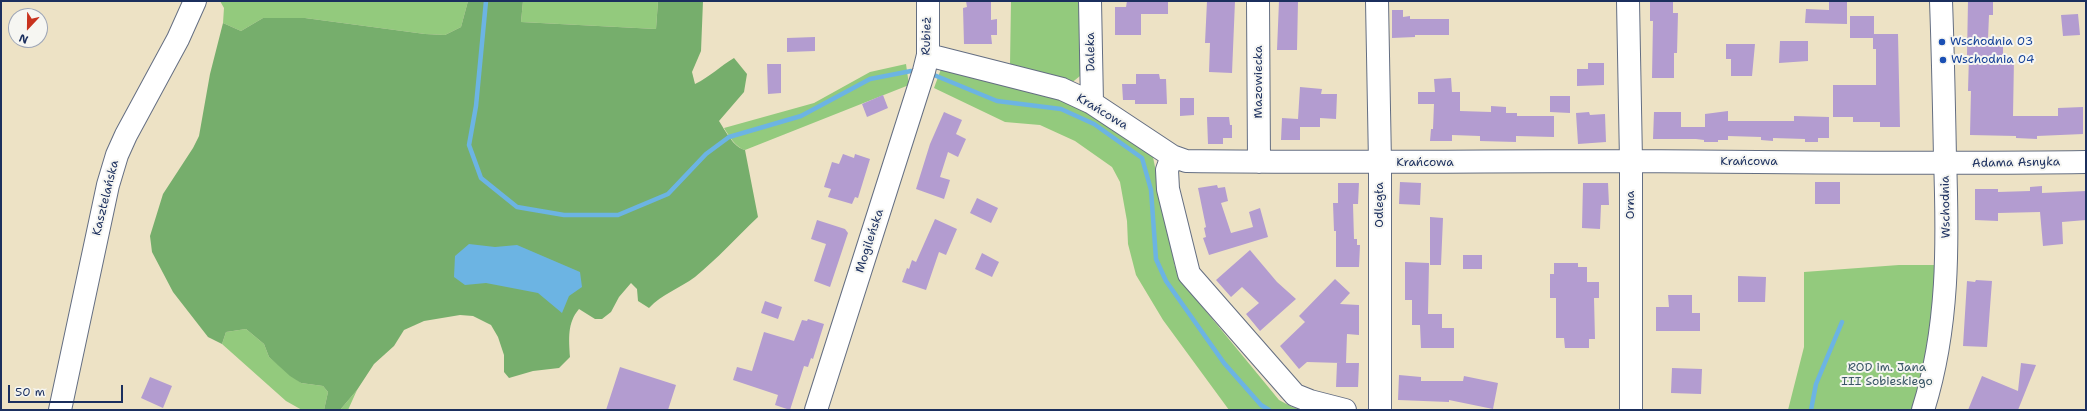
<!DOCTYPE html>
<meta charset="utf-8">
<style>
body{margin:0}
#map{position:relative;width:2087px;height:411px;overflow:hidden;background:#ede2c5;font-family:"Shantell Sans",sans-serif}
canvas{display:block}
.frame{position:absolute;inset:0;border:2px solid #1b2f5e;pointer-events:none}
.north{position:absolute;left:8px;top:8px;width:40px;height:40px;box-sizing:border-box;background:#f6f6f2;border:1px solid #9ea6b7;border-radius:50%;rotate:202deg;font-size:11px;font-weight:700;line-height:16px;text-align:center;color:#1b2f5e}
.north::after{content:'';display:block;margin:auto;width:14px;height:18px;background:#c8321e;clip-path:polygon(50% 0,100% 100%,50% 72%,0 100%)}
.scale{position:absolute;left:8px;top:385px;width:115px;height:18px;box-sizing:border-box;border:2px solid #1b2f5e;border-top:0;padding-left:5px;font-size:12px;line-height:14px;white-space:nowrap;color:#1b2f5e;-webkit-text-stroke:3px #f6f6f2;paint-order:stroke}
</style>
<div id="map">
<canvas width="2087" height="411"></canvas>
<div class="frame"></div>
<div class="north">N</div>
<div class="scale">50 m</div>
</div>
<script>
const context = document.querySelector('canvas').getContext('2d');
context.lineJoin = 'round';
function fill(path, color) { context.fillStyle = color; context.fill(path, 'evenodd'); }
function strokePath(path, color, width, dash) { context.strokeStyle = color; context.lineWidth = width; context.lineCap = dash ? 'butt' : 'round'; context.setLineDash(dash || []); context.stroke(path); }
function drawText(font, color, halo, rows, align = 'center') {
  context.font = font + ' "Shantell Sans",sans-serif'; context.lineWidth = 4; context.setLineDash([]); context.textBaseline = 'middle'; context.strokeStyle = halo; context.fillStyle = color; for (const [text, x, y, turn = 0] of rows) {
    context.save(); context.translate(x, y); context.rotate((+turn || 0) * Math.PI / 180); context.textAlign = isNaN(turn) ? turn : align; if (halo) context.strokeText(text, 0, 0); context.fillText(text, 0, 0); context.restore();
  }
}
const green = new Path2D(`
 M220 1H468L461 27 445 35 425 34 305 18H263L241 31 223 23 224 8Z
 M523 1H658L656 29 521 22Z
 M1011 1H1083L1085 72 1070 84 1010 65Z
 M906 64 909 85 745 150C736 148 729 136 724 128L814 103 870 72Z
 M941 69 1076 103 1152 152 1175 267 1186 287 1279 400 1292 407 1302 410H1229L1163 320 1136 275 1128 244 1127 221 1120 182 1112 167 1075 141 1040 125 1005 122 934 88Z
 M1899 265H1939L1919 394 1913 410H1788L1804 347V272Z
 M246 329 264 344 269 357 301 383 323 386 328 392 324 410H302L286 401 222 344 226 332Z
 M357 390 348 410H340Z`);
const forest = new Path2D(`
 M468 1H523L521 22 656 29 658 1H703L701 51 692 72 695 84C710 77 720 66 734 58L747 74 744 92 719 121C725 130 733 147 745 150L758 217C737 237 717 259 695 277 680 288 662 294 649 308L638 301 637 289 631 283 619 297 611 312 602 319H595L579 309C567 323 569 339 570 357L559 368 533 371 509 378 504 372V355L498 337 491 325 473 316 460 315 424 321 404 330 394 346 374 364 357 390 340 410H324L328 392 323 386 301 383 290 376 269 357 264 344 246 329 226 332 222 344 208 337 173 292 152 252 150 236 163 194 193 148 199 136 210 74 223 23 241 31 263 18H305L425 34 445 35 461 27Z`);
const water = new Path2D(`
 M469 244 495 247 517 245 580 272 582 287 569 296 562 313 538 293 486 283 465 285 454 277 455 256Z`);
const stream = new Path2D(`
 M486 1 476 106 469 145 481 178 517 207 564 215H618L668 194 706 154 729 137 801 116 870 79 911 71
 M934 75 997 101 1061 109 1094 124 1142 158 1151 190 1156 259 1166 281 1224 363 1261 405 1269 410
 M1811 410 1816 384 1842 322`);
const building = new Path2D(`
 M966 1H991V20L997 19V35H991L992 44H964L963 8 967 7Z
 M1127 1H1168V14H1141V35H1115V7H1126Z
 M1207 1H1235L1232 73 1209 72 1210 43H1205Z
 M1279 1H1298L1297 50H1277Z
 M1650 1H1673V13H1678L1677 53H1674V78H1652L1653 21H1650Z
 M1829 1H1847V24L1805 23 1806 9 1829 10Z
 M1968 1H1993V15H1989L1988 39H2003V58H2014L2013 116H2058V108L2083 107V134L2037 136V139L2016 138V136L1970 135 1971 91H1968L1969 55H1967Z
 M1392 10H1403V17L1410 16V19H1449V35H1415V37L1392 38Z
 M2078 14 2080 35 2063 36 2061 15Z
 M1850 16H1874V34H1898L1900 127H1880V122H1853V117H1833V85H1876V49H1873V38H1850Z
 M815 37V51L787 52V38Z
 M1780 41H1808V61L1779 63Z
 M1726 44H1755L1752 76H1731V59H1726Z
 M1588 63H1604V85L1577 86V69H1588Z
 M767 64H781V93L768 94Z
 M1136 74H1159L1160 79H1166L1167 104H1135V100H1123L1122 84H1136Z
 M1451 78 1452 92H1460V111L1491 112V106L1506 107V113H1517V116H1554V137L1516 136V142L1480 141V136L1452 135V141H1430L1431 129H1433L1434 104H1418V92H1435L1434 79Z
 M1300 87 1322 89 1321 94H1337L1336 119 1320 118V127H1300V140H1281L1282 118 1298 119Z
 M883 95 888 108 867 117 862 104Z
 M1550 96H1570V113L1550 112Z
 M1180 98H1194V115L1180 116Z
 M1728 111V121H1794V116L1829 117V138H1818V142H1805V139L1773 138V141L1761 140V137L1728 136V140H1718V142H1704V140L1696 139H1653L1654 112H1681V127H1705V114Z
 M944 112 962 120 956 134 966 139 958 157 948 152 940 177 950 180 944 199 916 189 930 144Z
 M1589 112 1590 115 1605 114 1606 142 1578 144 1576 113Z
 M1207 117H1229L1230 125H1232V138H1223V144H1208Z
 M843 154 854 158 855 154 870 159 858 198 855 197 852 204 828 197 831 189 824 187 832 162 839 164Z
 M1400 182 1421 183 1420 205 1399 204Z
 M1815 182H1840V204H1815Z
 M1338 183H1359L1358 204H1353L1354 239H1357V245H1360L1359 267H1336V231H1334L1333 203H1338Z
 M1583 183H1608L1609 205H1601L1600 229 1582 228Z
 M1217 185 1218 188 1225 187 1228 201 1221 203 1231 233 1253 227 1249 212 1260 208 1268 237 1209 255 1203 238 1206 237 1204 228 1206 227 1198 188Z
 M2042 186V193L2086 191V220L2062 222 2063 244 2043 246 2040 212 1998 213V221L1975 220V189H1998V192L2030 191V187Z
 M977 198 998 208 991 223 970 213Z
 M1430 217 1443 218 1441 265H1430Z
 M935 219 957 229 946 255 939 252 926 290 902 282 907 268 909 269 912 260 916 262Z
 M817 220 845 229 848 233 830 287 814 281 826 244 811 239Z
 M1250 250 1277 282 1296 299 1260 331 1246 314 1259 303 1242 287 1231 297 1216 280Z
 M982 253 999 262 992 277 975 269Z
 M1463 255H1482V269H1463Z
 M1405 262 1429 263 1428 314H1442V328H1454V348H1421L1420 325H1412V300H1405Z
 M1554 263H1578V267H1587V282H1599V298H1594L1595 339H1589V348H1565L1564 338H1556V298H1550V274H1554Z
 M1738 276 1766 277 1765 302H1738Z
 M1335 279 1350 293 1340 304 1359 305V335L1347 334 1346 363H1359L1358 387H1336L1337 363H1341L1307 362 1299 369 1280 346 1305 322 1299 316Z
 M1976 280 1992 281 1987 347 1963 346 1967 281 1975 282Z
 M1668 295H1692V313H1700V331H1656V307H1669Z
 M765 301 782 307 778 319 761 313Z
 M808 319 824 324 813 359 811 358 808 367 804 366 790 410 775 405 778 395 733 380 737 367 752 371 764 332 794 341 802 320 807 321Z
 M2021 363 2036 365 2018 410H1968L1982 376 2018 391Z
 M620 367 676 385 668 410H606Z
 M1672 368 1702 369 1701 394 1671 393Z
 M1399 375 1421 377V381H1463L1464 376 1498 383 1493 409 1449 400V402L1398 400Z
 M150 377 172 386 163 408 141 398Z`);
const minor = new Path2D(`
 M1090 1 1092 103
 M1258 1 1259 162
 M1377 1 1380 163V410
 M1628 1 1631 161V410
 M928 55 1062 89 1092 103 1172 156 1186 161C1335 163 1484 161 1634 161 1785 162 1935 164 2086 162
 M1172 156 1167 170 1168 189 1189 274 1295 395 1310 401 1345 410
 M60 410 108 185 117 155 126 135 178 39 195 1
 M816 410 924 71 928 55V1
 M1923 410C1949 328 1948 243 1945 158 1944 106 1943 53 1941 1`);
const markers = [
 [1942,42,4,"#1a4fb4"],
 [1943,60,4,"#1a4fb4"]
];
const streetNames = [
 ["Rubież",927,36,-88],
 ["Daleka",1091,52,-91],
 ["Mazowiecka",1259,82,-90],
 ["Krańcowa",1102,112,31],
 ["Krańcowa",1749,162],
 ["Krańcowa",1425,163],
 ["Adama Asnyka",2016,163,-1],
 ["Kasztelańska",106,198,-76],
 ["Odległa",1380,205,-90],
 ["Orna",1631,205,-90],
 ["Wschodnia",1946,207,-91],
 ["Mogileńska",870,241,-72]
];
const transitNames = [
 ["Wschodnia 03",1950,42],
 ["Wschodnia 04",1951,60]
];
const parkNames = [
 ["ROD im. Jana",1887,368],
 ["III Sobieskiego",1887,382]
];
fill(green, '#93ca7d');
fill(forest, '#76ae6c');
fill(water, '#6cb4e3');
strokePath(stream, '#6cb4e3', 4.5);
fill(building, '#b39cd0');
strokePath(minor, '#646e82', 24);
strokePath(minor, '#fff', 22);
for (const [x, y, r, color] of markers) { const dot = new Path2D(); dot.arc(x, y, r, 0, 2 * Math.PI); context.fillStyle = color; context.fill(dot); strokePath(dot, '#f6f6f2', 1.5); }
drawText('12px', '#1b2f5e', '#f6f6f2', streetNames);
drawText('12px', '#164399', '#f6f6f2', transitNames, 'left');
drawText('12px', '#395666', '#f6f6f2', parkNames);
</script>
